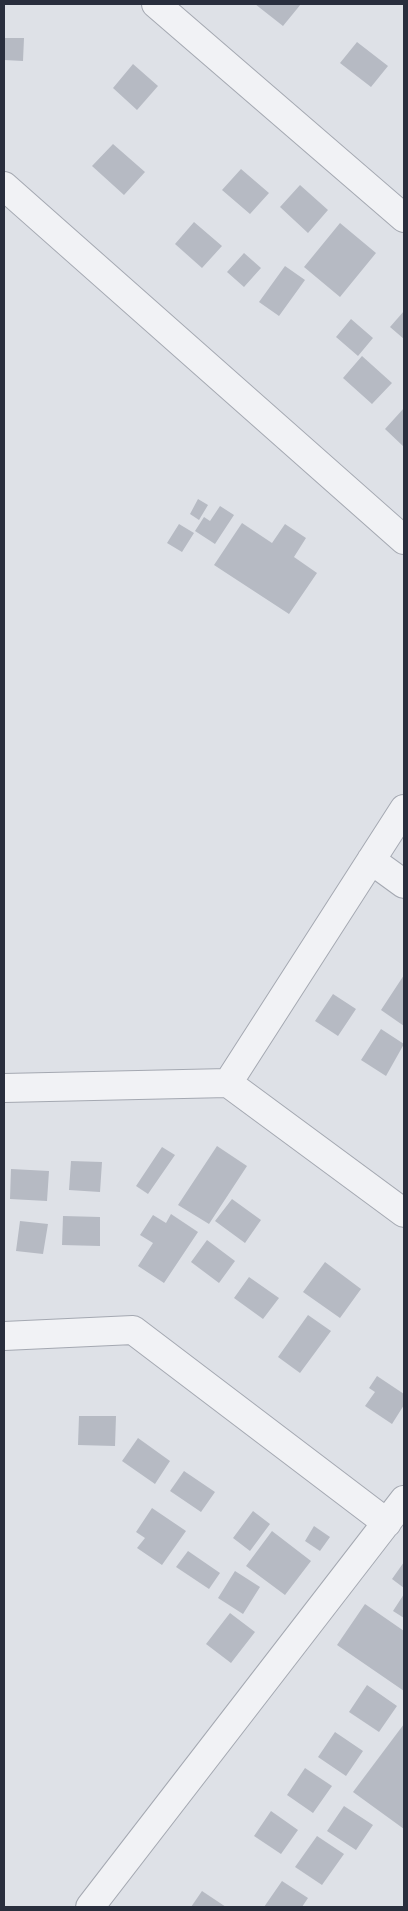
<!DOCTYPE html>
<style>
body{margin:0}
#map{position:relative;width:408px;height:1911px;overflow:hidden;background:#dee1e7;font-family:"Titillium Web",sans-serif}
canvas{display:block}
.frame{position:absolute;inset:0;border:5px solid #292e3d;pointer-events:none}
</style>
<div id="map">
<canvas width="408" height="1911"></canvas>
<div class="frame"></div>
</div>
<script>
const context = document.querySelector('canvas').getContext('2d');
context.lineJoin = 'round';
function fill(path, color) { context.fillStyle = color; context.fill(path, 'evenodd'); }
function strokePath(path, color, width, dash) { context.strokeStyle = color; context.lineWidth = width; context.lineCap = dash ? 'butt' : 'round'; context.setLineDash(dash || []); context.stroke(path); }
const building = new Path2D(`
 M255 4H301L283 26Z
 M4 38H24L23 61 4 60Z
 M357 42 388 66 371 87 340 63Z
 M133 64 158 86 137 110 113 88Z
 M113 144 145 172 124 195 92 166Z
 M241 169 269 193 250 214 222 190Z
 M300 185 328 210 308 233 280 207Z
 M194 222 222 246 202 268 175 244Z
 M340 223 376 253 340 297 304 267Z
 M244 253 261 268 244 287 227 272Z
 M285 266 305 280 279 316 259 302Z
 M404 311V339L390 327Z
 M351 319 373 338 358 356 336 337Z
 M362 356 392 383 372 404 343 378Z
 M404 408V447L385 429Z
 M198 499 208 505 199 520 190 514Z
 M220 506 234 515 215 544 195 531 204 517 210 521Z
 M242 523 272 543 285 524 306 538 294 557 317 573 289 614 214 565Z
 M179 524 194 533 182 552 167 543Z
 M404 975V1026L381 1010Z
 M333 994 356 1009 338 1036 315 1021Z
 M381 1029 404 1044 386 1076 361 1060Z
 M217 1146 247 1166 209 1224 178 1205Z
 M162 1147 175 1155 148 1194 136 1186Z
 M71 1161 102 1162 100 1192 69 1190Z
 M11 1169 49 1171 47 1201 10 1199Z
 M232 1199 261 1220 245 1243 215 1221Z
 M171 1214 198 1232 164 1283 138 1266 153 1243 140 1235 153 1215 166 1223Z
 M63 1216 100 1217V1246L62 1245Z
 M20 1221 48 1224 43 1254 16 1251Z
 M207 1240 235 1261 219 1283 191 1262Z
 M325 1262 361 1289 340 1318 303 1292Z
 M249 1277 279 1298 263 1319 234 1298Z
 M308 1315 331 1331 300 1373 278 1357Z
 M377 1376 404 1394V1405L392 1424 365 1406 375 1392 369 1388Z
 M79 1416H116L115 1446 78 1445Z
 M138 1438 170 1461 155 1484 122 1461Z
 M184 1471 215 1492 201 1512 170 1491Z
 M152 1508 186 1531 162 1565 137 1548 145 1538 136 1532Z
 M253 1511 270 1524 250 1551 233 1538Z
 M314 1526 330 1537 320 1551 305 1541Z
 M272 1531 311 1561 285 1595 246 1566Z
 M188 1551 220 1573 209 1589 176 1567Z
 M404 1562V1588L392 1579Z
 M235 1571 260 1587 243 1614 218 1598Z
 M404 1594V1618L393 1611Z
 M365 1604 404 1631V1691L337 1645Z
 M230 1613 255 1632 231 1663 206 1644Z
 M367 1685 397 1706 379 1732 349 1712Z
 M404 1724V1829L353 1792Z
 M335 1732 363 1751 346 1776 318 1757Z
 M305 1768 332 1786 313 1813 287 1795Z
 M344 1806 373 1825 356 1850 327 1831Z
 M271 1811 298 1830 281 1854 254 1836Z
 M317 1836 344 1854 322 1885 295 1867Z
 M282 1881 308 1898 302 1907H264Z
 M202 1891 226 1907H191Z`);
const minor = new Path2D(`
 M156 4 404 218
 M4 186 404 540
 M371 860 404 884
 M228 1083 404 809
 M4 1088 228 1083 404 1213
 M4 1336 133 1330 387 1523
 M90 1907 404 1500`);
fill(building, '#b6bac3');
strokePath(minor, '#a4a8b1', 30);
strokePath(minor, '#f1f2f5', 28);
</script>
